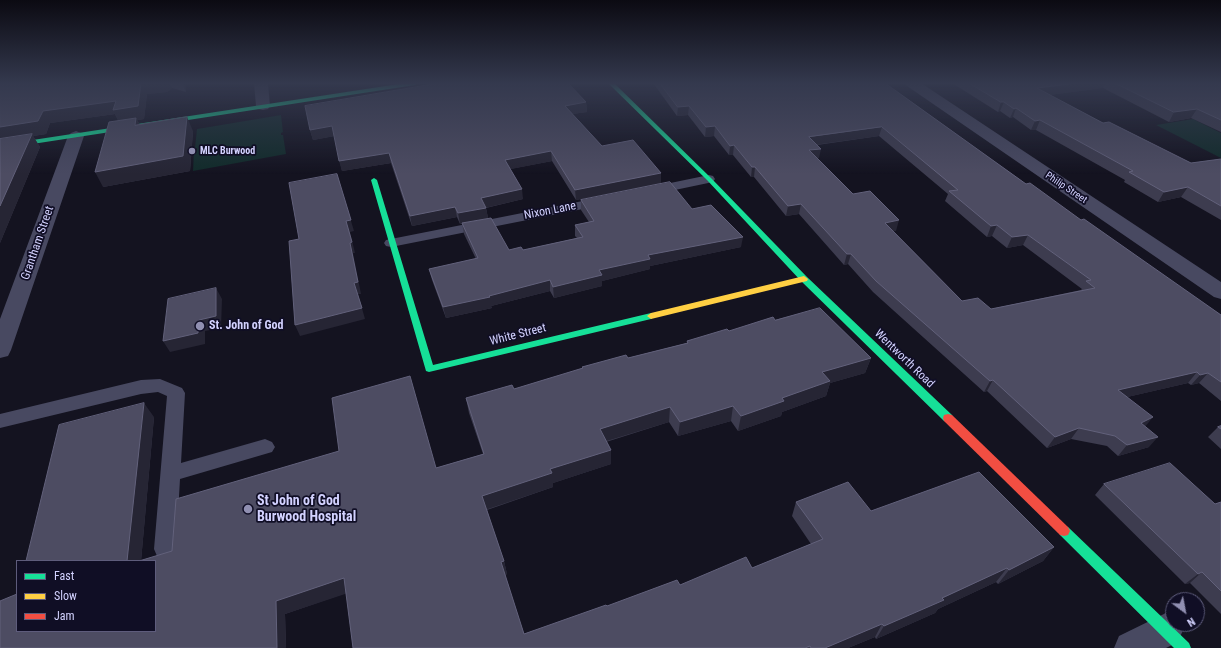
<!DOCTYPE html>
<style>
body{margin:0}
#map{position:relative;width:1221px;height:648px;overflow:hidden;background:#141320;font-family:"Roboto Condensed",sans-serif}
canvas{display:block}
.legend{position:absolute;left:16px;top:560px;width:140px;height:72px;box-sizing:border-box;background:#100e25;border:1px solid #5e5c7c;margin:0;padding:5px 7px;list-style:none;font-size:12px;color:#d3d2ff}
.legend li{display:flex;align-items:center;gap:8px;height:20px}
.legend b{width:20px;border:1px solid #5e5c7c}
.north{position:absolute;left:1165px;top:592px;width:40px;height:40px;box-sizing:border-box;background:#100e25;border:1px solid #5e5c7c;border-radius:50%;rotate:148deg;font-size:11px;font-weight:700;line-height:16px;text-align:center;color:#d3d2ff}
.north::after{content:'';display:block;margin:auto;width:14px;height:18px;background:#908fb1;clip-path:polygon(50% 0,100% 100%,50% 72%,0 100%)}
</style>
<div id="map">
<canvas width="1221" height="648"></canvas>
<ul class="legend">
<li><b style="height:5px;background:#16e098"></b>Fast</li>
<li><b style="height:5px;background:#ffcf43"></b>Slow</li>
<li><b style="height:5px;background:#f24e42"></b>Jam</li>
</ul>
<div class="north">N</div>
</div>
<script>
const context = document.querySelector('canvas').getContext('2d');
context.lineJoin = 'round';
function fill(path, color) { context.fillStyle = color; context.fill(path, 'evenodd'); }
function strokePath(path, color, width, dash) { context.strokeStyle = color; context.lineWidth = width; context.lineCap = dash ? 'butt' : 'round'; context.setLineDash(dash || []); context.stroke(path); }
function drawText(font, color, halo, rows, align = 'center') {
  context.font = font + ' "Roboto Condensed",sans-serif'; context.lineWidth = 3.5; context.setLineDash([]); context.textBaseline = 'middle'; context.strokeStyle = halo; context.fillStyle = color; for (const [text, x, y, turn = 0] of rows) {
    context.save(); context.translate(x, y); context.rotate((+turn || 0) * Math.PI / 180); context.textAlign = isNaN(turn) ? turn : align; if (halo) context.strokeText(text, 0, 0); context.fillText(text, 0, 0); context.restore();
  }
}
const green = new Path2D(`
 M281 115 283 132 281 133V135H283L286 154 193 171 194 150H197V148H195L197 129Z
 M1193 119 1221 133V158L1156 125Z`);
const lane = new Path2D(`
 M709 175 713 176 715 179 713 182 651 195 647 194 645 191 647 188 651 187Z
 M603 197 608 198 609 201 608 204 391 247 386 246 384 243 386 240 391 239Z
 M160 379 182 388 185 393 181 463 265 439 272 442 275 447 272 452 180 479 176 549 173 556 165 559 157 556 154 549 167 396 158 392 141 394 0 428V414L141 380Z`);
const street = new Path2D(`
 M254 83H268L270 106 268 109 263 110 258 109 256 106Z
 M905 83H921L1221 282V299L1214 297 907 86Z
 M76 131 81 133 84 136 11 350 8 356 0 358V319L68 136 71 133Z
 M1166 613 1173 616V624H1180L1183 630 1178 642 1166 648H1114L1119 636Z`);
const fast = new Path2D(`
 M405 83H418L415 85 0 149V145Z
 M608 83H614L711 178 807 277 952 415 953 418 952 421 948 422 944 421 801 281 707 180Z
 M374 178 377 180 433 365 651 313 655 316 651 319 429 372 426 371 371 180Z
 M1064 526 1068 527 1189 643 1191 648H1174L1060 535 1058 531 1060 527Z`);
const slow = new Path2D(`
 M804 276 808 279 807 281 651 319 647 316 651 313Z`);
const jam = new Path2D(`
 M948 414 952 415 1068 527 1070 531 1068 535 1064 536 1060 535 944 421 943 418 944 415Z`);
const wall = new Path2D(`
 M0 83H185L186 92 172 88 167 92 147 94 144 119 137 120 140 125 193 131 190 171 103 187 118 120 115 114 50 123 46 134 33 136 40 147 0 243Z
 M653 83H885L1026 184 1081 220 1221 315V401L1199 383 1191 385 1188 383 1127 397 1145 426 1149 447 1118 456 1107 446 1071 439 1047 448 987 391 984 392 873 292 848 264 844 265 799 214 786 216 754 177H751L733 155H729L714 136 705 137 688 115 677 116ZM879 136 948 194 945 201 987 237 992 236 1007 248 1023 245 1082 289 1081 290 991 309 962 301 893 231H896L853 194 817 158H819L817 145Z
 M952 83H1221V132L1191 118 1169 122 1103 88 1049 95 1103 123 1191 163 1221 159V220L1181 197 1158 202 1124 182 1125 180 1036 130H1031L1013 117 1010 118 1000 111 998 112Z
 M586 102 587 112 572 114 602 146 661 183 576 200 552 161 510 169 523 199 486 208 488 218 460 224 457 217 412 226 391 163 342 171 334 136 313 140 310 130Z
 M581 200 692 209 741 247 650 266V269L602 281V286L554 298 550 291 491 306 492 308 446 318 432 280 429 269 476 259 464 234 462 223 509 250H523L577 238 575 236V225L589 222 581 210Z
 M775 320 871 358 865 373 830 383 826 396 782 412 781 416 738 431 731 421 678 436 669 422 606 442 611 464 553 483V487L487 510 504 561 507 574 505 575 524 634 607 606 680 585 752 568 811 544 792 516 796 502 871 511 1054 547 1043 561 998 584 996 582 938 609 935 613 876 639 875 637 848 648H353L346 593 285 614 286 648H0L17 631 26 561 154 417 141 561 436 468 483 454 469 413 466 398 514 389 582 369V367L628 358 687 343V341Z
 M1221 426V449L1208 437 1218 427Z
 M1104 484 1215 504 1221 502V614L1190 583 1185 584 1095 495Z`);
const shadedWall = new Path2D(`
 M141 83H170L172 88 167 92 147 94 144 119 137 120 143 131 119 122 115 114 50 123 46 134 33 136 40 147 0 243V127L43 111Z
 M182 83H185L186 92Z
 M1078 83H1105L1103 88 1033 97 1037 88Z
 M586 102 587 112 565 115V106Z
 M1001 102H1004L1000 111 998 112Z
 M689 106 688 115 677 116 678 107Z
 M1016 108 1013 117 1010 118 1014 109Z
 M1197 109 1191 118 1169 122 1174 112Z
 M187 117 193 131 190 171 103 187 95 172Z
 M1040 120 1036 130H1031L1035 121Z
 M332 126 335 136 313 140 310 130Z
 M715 126 714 136 705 137 706 127Z
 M882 127 879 136 807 146 809 137Z
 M734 145 733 155H729L730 146Z
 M821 149 819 158 807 160 809 150Z
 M551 151 552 161 506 170 505 160Z
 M389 153 391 163 342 171 339 161Z
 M752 167H755L754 177H751Z
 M661 173V183L576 200 575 190Z
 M337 174 354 231 350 232 355 253H353L361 294H358L365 319 300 336 295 325 354 283 350 243Z
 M1188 187 1181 197 1158 202 1164 192Z
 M522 189 523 199 485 208H486L488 218 460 224 458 213 481 198Z
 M801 204 799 214 786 216 788 206Z
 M455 207 457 217 412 226 410 216Z
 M899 220 896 231 881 233 885 223Z
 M997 225 992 236 987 237 991 226Z
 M1028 235 1023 245 1007 248 1012 237Z
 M743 237 741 247 650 266V269L602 281V286L554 298 553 287 599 270 648 255Z
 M847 254H851L848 264 844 265Z
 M550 280V291L491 306 492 308 446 318 443 307Z
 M216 288 222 299 221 328 205 331V344L170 352 163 341 199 320Z
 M871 358 865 373 830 383 826 396 782 412 781 416 738 431 741 416 822 372Z
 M1197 372 1188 383 1110 401 1118 390Z
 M1208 373 1199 383 1191 385 1200 375Z
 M993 380 987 391 984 392 990 381Z
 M144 403 154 417 141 561H127Z
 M733 406 731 421 678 436 680 422Z
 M670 407 669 422 600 443V429Z
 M1153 417 1144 428 1141 423Z
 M1079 428 1071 439 1047 448 1055 437Z
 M1158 437 1149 447 1118 456 1127 445Z
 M611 450V464L553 483V487L485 510 482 496 550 469Z
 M1054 547 1043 561 998 584 1009 570Z
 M504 561 507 574 504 576 501 562Z
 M1007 568 996 582 938 609 935 613 876 639 884 626Z
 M1202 572 1190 583 1185 584 1198 574Z
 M344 578 351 592 285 614 286 648H277L276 601Z
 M882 624 875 637 848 648H825Z`);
const building = new Path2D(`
 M0 83H141L138 106 113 110 116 101 43 111 38 121 0 127Z
 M439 83H568L586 102 565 106 602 146 633 140 661 173 575 190 551 151 505 160 522 189 481 198 486 208 458 213 455 207 410 216 389 153 339 161 332 126 310 130 305 106Z
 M660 83H885L1026 184 1030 183 1081 220 1084 219 1221 315V382L1208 373 1200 375 1197 372 1118 390 1153 417 1141 423 1158 437 1127 445 1115 436 1079 428 1055 437 993 380 990 381 876 281 851 254H847L801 204 788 206 755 167H752L734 145 730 146 715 126 706 127 689 106 678 107ZM882 127 958 190 949 191 991 226 997 225 1012 237 1028 235 1091 280 1086 281 1095 288 991 309 978 298 962 301 885 223 899 220 870 191 853 194 809 150 821 149 809 137Z
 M969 83H1078L1037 88 1103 123 1109 122 1191 163 1221 159V206L1188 187 1164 192 1129 172 1133 171 1040 120 1035 121 1016 108 1014 109 1004 102H1001Z
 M1115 83H1221V120L1197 109 1174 112Z
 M187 117 183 156 95 172 109 122 136 118 135 125Z
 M32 134 0 206V139Z
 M337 174 351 220 346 221 352 242 350 243 358 282 354 283 362 308 295 325 289 241 299 239 289 183Z
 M670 182 692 209 711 205 743 237 648 255 650 259 599 270 602 275 553 287 550 280 489 296 490 297 443 307 429 269 478 258 462 223 491 218 509 250 521 247 523 250 583 237 575 225 594 221 581 200Z
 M216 288V316L199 320 198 333 163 341 168 299Z
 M820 308 871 358 822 372 830 381 782 398 784 401 741 416 733 406 680 422 670 407 600 429 611 450 550 469 552 473 482 496 504 561 501 562 524 634 606 605 607 606 677 580 680 585 746 557 752 568 823 539 796 502 848 482 871 511 979 472 1054 547 1009 570 1007 568 942 598 944 600 884 626 882 624 825 648H811L810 646 805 648H353L344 578 276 601 277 648H0V601L17 594V631H155V561H139L172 551 176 499 339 451 332 398 410 376 436 468 484 454 466 398 512 385 514 389 583 368 582 367 626 355 628 358 688 343 687 341 727 329 729 331 773 317 775 320Z
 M144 403 127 561H26L59 425Z
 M1221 426V429L1218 427Z
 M1170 463 1215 504 1221 502V591L1202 572 1198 574 1104 484Z`);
const markers = [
 [192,151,4,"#908fb1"],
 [200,326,5,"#908fb1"],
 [248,509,5,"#908fb1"]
];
const farPoinames = [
 ["MLC Burwood",200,151]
];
const farStreetnames = [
 ["Philip Street",1066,188,34]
];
const streetNames = [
 ["Nixon Lane",550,211,-11],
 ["Grantham Street",38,243,-71],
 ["White Street",518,335,-14],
 ["Wentworth Road",904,359,44]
];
const poiNames = [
 ["St. John of God",209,326]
];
const nearPoinames = [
 ["St John of God",257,501],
 ["Burwood Hospital",257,517]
];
fill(green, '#112b2a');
fill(lane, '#484961');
fill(street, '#484961');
fill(fast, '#16e098');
fill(slow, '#ffcf43');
fill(jam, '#f24e42');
fill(wall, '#3d3c4f');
fill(shadedWall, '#262534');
fill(building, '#4d4c62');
strokePath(building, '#62617b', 1);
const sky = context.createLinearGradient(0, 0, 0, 174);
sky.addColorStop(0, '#0b0a12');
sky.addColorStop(0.48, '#34394e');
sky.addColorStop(1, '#34394e00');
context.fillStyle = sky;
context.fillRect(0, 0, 1221, 174);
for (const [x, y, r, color] of markers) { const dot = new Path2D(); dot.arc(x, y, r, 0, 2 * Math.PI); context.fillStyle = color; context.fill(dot); strokePath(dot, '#100e25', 1.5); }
drawText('bold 10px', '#d3d2ff', '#100e25', farPoinames, 'left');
drawText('10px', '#d3d2ff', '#100e25', farStreetnames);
drawText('12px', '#d3d2ff', '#100e25', streetNames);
drawText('bold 12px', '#d3d2ff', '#100e25', poiNames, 'left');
drawText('bold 14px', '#d3d2ff', '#100e25', nearPoinames, 'left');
</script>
